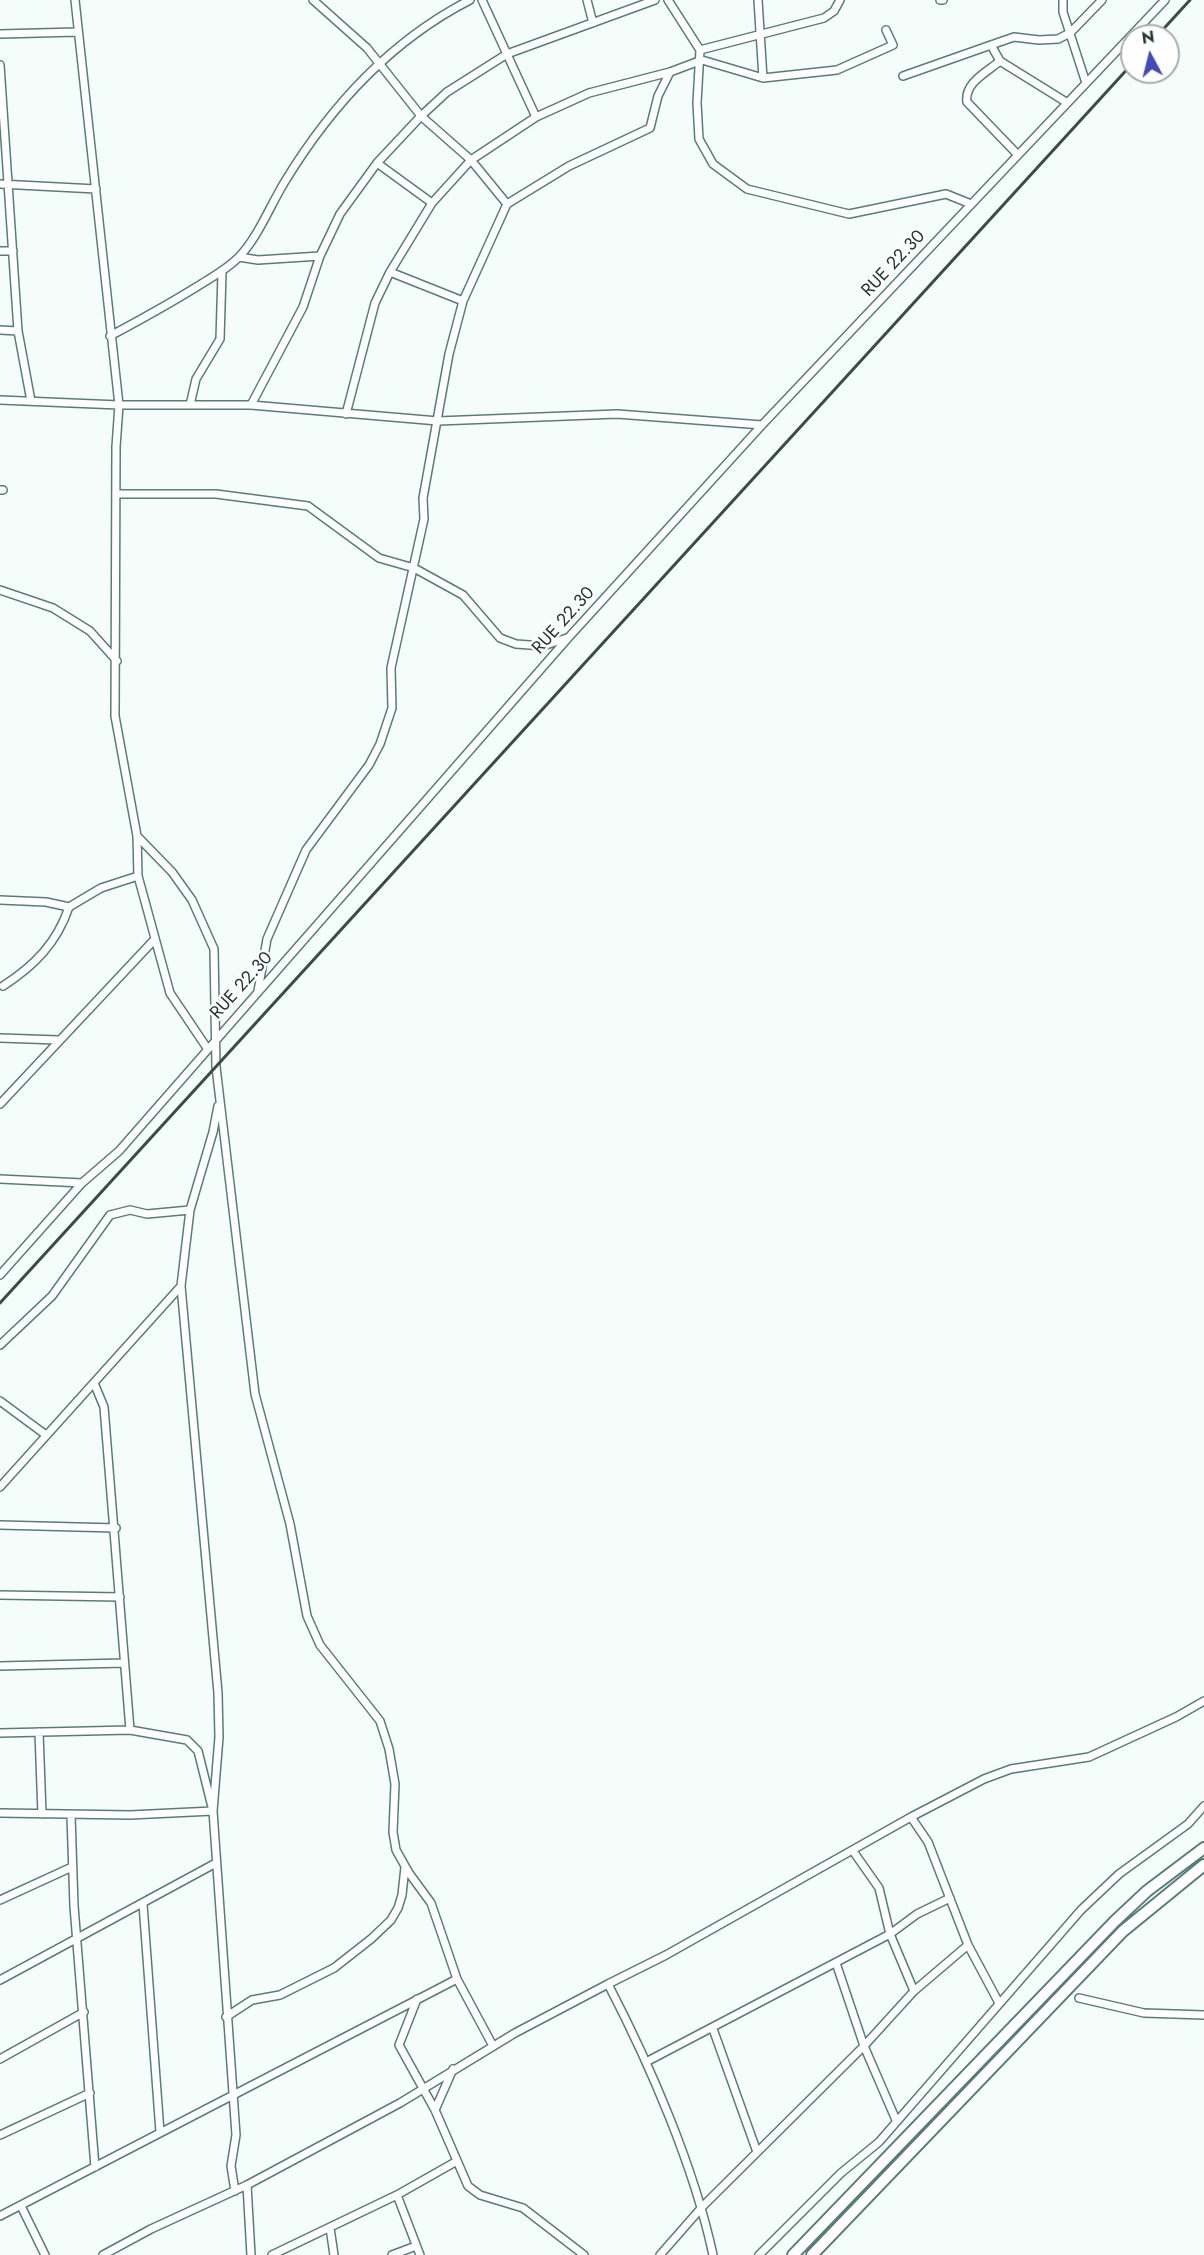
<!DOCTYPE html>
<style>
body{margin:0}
#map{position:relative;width:1204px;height:2255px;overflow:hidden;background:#f4fdfa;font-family:Jost,sans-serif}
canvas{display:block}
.north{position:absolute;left:1120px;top:24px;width:60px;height:60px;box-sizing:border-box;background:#fff;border:2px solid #a8afad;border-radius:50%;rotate:353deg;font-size:16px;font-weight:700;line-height:24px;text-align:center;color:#253732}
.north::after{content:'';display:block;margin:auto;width:21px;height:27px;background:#3e4abe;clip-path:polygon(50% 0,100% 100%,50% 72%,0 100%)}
</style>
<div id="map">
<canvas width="1204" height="2255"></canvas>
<div class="north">N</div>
</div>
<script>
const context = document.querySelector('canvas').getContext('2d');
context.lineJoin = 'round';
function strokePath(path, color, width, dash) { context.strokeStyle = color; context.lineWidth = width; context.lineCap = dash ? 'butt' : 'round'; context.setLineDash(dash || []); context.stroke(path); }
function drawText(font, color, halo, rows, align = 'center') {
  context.font = font + ' Jost,sans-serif'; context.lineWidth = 5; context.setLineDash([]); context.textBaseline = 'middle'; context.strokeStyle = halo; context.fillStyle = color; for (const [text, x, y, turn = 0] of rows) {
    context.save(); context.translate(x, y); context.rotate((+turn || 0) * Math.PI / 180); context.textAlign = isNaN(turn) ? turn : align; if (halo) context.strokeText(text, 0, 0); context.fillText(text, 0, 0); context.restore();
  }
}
const minor = new Path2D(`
 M75 0 119 405 116 447 115 716 137 836 138 876 170 993 207 1048
 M313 0 367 48 421 116 471 160 507 204
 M482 0 536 117
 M587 0 593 23
 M668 0 700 50 697 103 699 139 713 164 747 189 849 214 946 194 971 204
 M758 0 763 78
 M940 0H943
 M1063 0V12L1086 83
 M0 34 77 32
 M700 50 824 18 834 11 840 0
 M1000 61C987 72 964 83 967 102L1018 155
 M0 65 18 331 31 401
 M903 76 991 45
 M1066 102 1000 61 991 45 1014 37 1039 40 1058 39 1070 33 1102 0
 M377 163 432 203
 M0 184 96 189
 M0 251H13
 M239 257 258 260 320 256
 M390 272 463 301
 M0 330 18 331
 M110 336C140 320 169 304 198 286 212 277 226 270 239 257 258 237 269 208 284 183 330 107 390 41 470 0
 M0 400 119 405H251L438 421 617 414 762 425
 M190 405 196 379 220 339 222 273
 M251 405 303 307 320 256 340 214 377 163 421 116 447 92 507 54 655 0
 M346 414 375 303 390 272 432 203 471 160 536 117 589 93 670 72
 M0 490H3
 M117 494H216L308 506 379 558 414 568 463 595 500 638 516 644 543 646 567 638
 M0 590 53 608 90 631 117 661
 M137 836 172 872 192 900 214 949 216 1067 255 1394 290 1524 307 1616 320 1645 380 1721 389 1749 395 1784 393 1832 396 1850 409 1873 431 1903 457 1979 493 2046
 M0 900 46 902 69 907C57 943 34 966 3 986
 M69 907 101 888 138 876
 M258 991 267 939 306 850 369 765 380 744 392 708 391 668 424 519 423 498 449 354 463 301 507 204 569 166 650 128 658 96 670 72 702 60 763 78 837 70 893 45 886 30
 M0 1038 58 1040
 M0 1104 155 939
 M0 1179 82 1183
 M0 1275 82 1183 119 1151 569 637 762 425 1165 0
 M0 1345 52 1296 110 1215 130 1210 147 1214 190 1210
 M94 1383 104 1407 130 1730
 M0 1401 46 1435
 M0 1487 181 1286
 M0 1525 116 1528
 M0 1595 120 1597
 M0 1666 124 1663
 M39 1732 42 1814
 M0 1733 130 1730 187 1740 198 1751 213 1811 236 2135 231 2166 235 2191
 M0 1813 130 1815 213 1811 219 1737 218 1693 181 1286 190 1210 213 1132 218 1106
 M71 1815 74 1906 95 2167
 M911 1817 984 1779 1011 1769 1089 1757 1176 1717 1204 1701
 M853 1851 879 1888 890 1934 914 1991
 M0 1900 72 1867
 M143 1904 160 2132
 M836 1963 864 2046 896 2120
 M0 1980 216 1863
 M608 1984 666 1955 911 1817 928 1842 968 1945 999 2003
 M1079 1998 1144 2013 1204 2015
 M417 1999 399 2045 435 2110 468 2186 480 2195 523 2208 584 2255
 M226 2017 252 2000 280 1995 334 1968 371 1939 391 1920 398 1908 402 1895 405 1867
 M713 2029 757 2152
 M0 2059 84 2012
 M646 2062 890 1934 917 1914 950 1898
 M435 2110 453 2069
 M0 2135 90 2093
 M247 2185 251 2255
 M397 2195 420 2255
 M21 2206 45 2255
 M0 2216 457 1979
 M330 2228 334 2255
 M103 2255 151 2229 247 2185 400 2103 515 2033 608 1984C650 2065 694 2166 713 2255
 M272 2255 397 2195 457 2161
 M392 2255 416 2246
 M660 2255 703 2206 864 2046 914 1991 968 1945
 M759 2255 841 2173 879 2142 1081 1910 1119 1874 1188 1824 1204 1806`);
const primary = new Path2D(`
 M793 2255 1115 1921 1147 1891 1204 1848
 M812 2255 1123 1931 1204 1865`);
const rail = new Path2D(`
 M1157 36 1190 0
 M0 1303 1132 64`);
const streetNames = [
 ["RUE 22.30",894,264,-47],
 ["RUE 22.30",564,621,-48],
 ["RUE 22.30",242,986,-48]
];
strokePath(minor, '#557f75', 10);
strokePath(primary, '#557f75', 14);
strokePath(minor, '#fff', 7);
strokePath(primary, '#fff', 10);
strokePath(rail, '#3b4c47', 3);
drawText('18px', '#253732', '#fff', streetNames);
</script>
